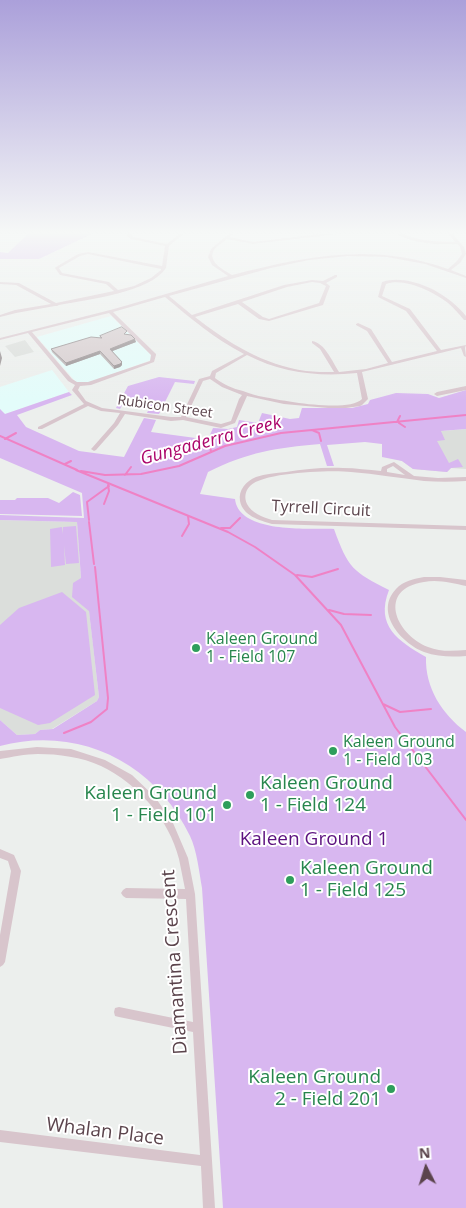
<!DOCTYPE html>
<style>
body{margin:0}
#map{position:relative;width:466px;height:1208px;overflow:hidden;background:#ecefed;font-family:"Open Sans",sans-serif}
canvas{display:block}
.north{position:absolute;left:401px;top:1143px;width:50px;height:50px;-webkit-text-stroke:4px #fff;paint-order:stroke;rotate:355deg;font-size:14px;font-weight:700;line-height:20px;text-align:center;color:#5b444c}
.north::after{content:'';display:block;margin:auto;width:18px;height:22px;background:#5b444c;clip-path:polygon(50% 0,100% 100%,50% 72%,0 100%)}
</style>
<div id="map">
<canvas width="466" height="1208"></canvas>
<div class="north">N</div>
</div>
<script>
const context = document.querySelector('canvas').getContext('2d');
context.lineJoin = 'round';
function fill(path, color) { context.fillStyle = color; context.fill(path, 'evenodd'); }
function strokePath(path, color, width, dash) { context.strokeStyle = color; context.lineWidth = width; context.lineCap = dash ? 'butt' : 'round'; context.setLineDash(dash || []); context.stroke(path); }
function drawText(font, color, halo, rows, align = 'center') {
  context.font = font + ' "Open Sans",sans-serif'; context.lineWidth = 4; context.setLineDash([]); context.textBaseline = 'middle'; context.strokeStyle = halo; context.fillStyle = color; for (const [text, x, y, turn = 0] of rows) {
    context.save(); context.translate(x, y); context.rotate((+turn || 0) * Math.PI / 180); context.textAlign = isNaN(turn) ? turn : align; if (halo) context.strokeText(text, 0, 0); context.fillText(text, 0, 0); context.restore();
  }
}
const commercial = new Path2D(`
 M111 316 151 355V360L90 382H76L37 337Z
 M52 370 69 392 5 414 0 409V387Z`);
const education = new Path2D(`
 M25 340 34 352 15 357 5 346Z
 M466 429V469L451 468 447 472 413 469 402 461 396 459 408 434Z
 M0 520 77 522 81 578 89 610 99 697 97 701 52 729 40 730 35 734 17 735 0 720Z`);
const green = new Path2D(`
 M30 232H96L39 259H0V252L8 253Z
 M159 377 195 381 194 384 175 382 159 414 147 413 152 401 126 398 120 409 116 408 128 386Z
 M466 390V429L441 431 445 440 437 441 449 463 458 459 463 467 451 468 447 472 413 469 402 461 382 457V444L365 442 327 445 334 466H327L320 444C276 448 248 452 208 472L200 494 235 499C239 534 309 528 334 529 348 568 353 572 389 590 375 626 398 641 426 657 425 688 442 714 466 732V1208H223L202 888C199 871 197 851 190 836 155 763 79 725 0 746V720L17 735 35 734 40 730 53 729 97 701 99 697 89 611 72 597 73 583 81 578 77 522 0 520V515L84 518 82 493 0 458V409L5 414 69 392 72 395 17 415 26 427 79 451 124 457 144 418 156 420 151 432 203 439 209 437 213 428 228 429 237 427 239 420 258 423 262 413 290 419 299 418 302 408H352L368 404 370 400 396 393 428 394 439 398Z
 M73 492 80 495 82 516 0 514V500H15L17 498H48L59 503Z
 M76 526 79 563 66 564 64 545 65 565 51 567 50 529 62 527 63 534V527Z
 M62 592 86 612 95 695 50 723 38 725 0 708V625L19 608Z`);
const stream = new Path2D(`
 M397 422 400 416
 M399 423 405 427
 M312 430 319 433 321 441
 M0 436 77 470
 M5 439 16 433
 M210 445 211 452
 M65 464 71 461
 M76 470 228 532 255 547 295 575 341 625 395 727 466 820
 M81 471 105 475 141 474 179 466 225 446 281 433 466 415
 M125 475 131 467
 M104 504 109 491 108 485
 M89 520 87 502 109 486
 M89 522 94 564
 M221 528H230L240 518
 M182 536 189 524 188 516
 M297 575 312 577 338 569
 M329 610 344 614 371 615
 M383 704 400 712 431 709
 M64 733 91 722 107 709 108 698 95 567`);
const minor = new Path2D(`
 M129 232H133L131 236 133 237 167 244 182 232H186L169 246 166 268C151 292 86 300 59 305L57 306H55L16 313 0 317V315L15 310 51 304 16 285 0 284V282L19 283 56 303 114 291 106 284 60 275 55 268 56 267 78 254 88 252 162 266 165 246 131 239 127 236ZM88 254 161 269V270L151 278 134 286 118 290 109 282 62 273 59 268 80 256Z
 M231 232H235L229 237 253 242 337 232H348L346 233 253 244 227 239C223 243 216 246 214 250 207 262 224 270 232 275 306 256 373 242 448 269L457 261 462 254 460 247 457 244C437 245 411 244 394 232 401 232 407 236 414 238 427 241 442 242 455 242L447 232H451L464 247 466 254 460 263 451 270 466 276V278L425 264 387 257 348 256 309 260 271 268 169 296 192 315 284 285 312 280 323 281 335 275H337V277L326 283 330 286 323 305 269 321 259 319 238 304 195 317C228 343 264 365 306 371 315 372 325 372 334 372L320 349 312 343V341C325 343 332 361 339 372L366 369 388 363 367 331 356 325V324L358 323 371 329 392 362 437 351 406 311 378 297 382 282C404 274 436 288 452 302 457 306 462 311 466 316V320H464C459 314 454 308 448 303 434 292 404 277 386 284L382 296 410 309 441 350 466 345 465 348 466 357 464 356 461 348 362 372 368 399 362 405 360 406 346 408H328L284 404 247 396 235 423 221 428 183 420 171 421 125 414 118 425 96 450 94 451 91 449 92 448 114 423 120 413 101 411 88 406 42 429H38V427L84 404 72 390 75 385 68 381 28 333 0 340V338L114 309 228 276 212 265 208 257 211 249ZM312 282 320 283 326 286 319 303 269 319 263 317 242 302 287 287ZM165 297C190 318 215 339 244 354L212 371 210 376 199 379 181 417H171L102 408 86 401 78 390 80 386 91 385 154 362 156 355V354L113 312ZM109 313 151 355 150 361 88 382H77L72 379 32 332ZM247 355C282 373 319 377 357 373L362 399C348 413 284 401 264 397 257 396 249 393 243 391 233 389 223 384 215 378L216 373ZM210 379 222 387 242 395 239 399 231 421 221 424 186 417 203 381Z
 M466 386V390L437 396 434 394 437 392Z
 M394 462 414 476 438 478 466 477V481C452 482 438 482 424 481 399 478 376 474 351 472 331 470 264 472 250 486 245 491 244 498 247 504 252 513 262 517 272 520L466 526V530L272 524C259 520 243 516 240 501 238 490 246 481 256 477 265 474 276 473 286 472 305 469 324 467 343 468 356 468 368 470 381 471L382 467ZM393 466 405 475 387 472V469Z
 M424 577H440L466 580V586C453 583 437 579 424 582 377 589 395 634 428 647 440 652 453 651 466 650V656C452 657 438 657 424 652 401 643 374 612 396 589 403 581 414 579 424 577Z
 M37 747 71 749 105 760 132 775 155 797 173 823 188 858 195 894 215 1208H203L201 1166 0 1142V1130L200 1155 193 1032 119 1017 115 1016 114 1012 115 1008 119 1007 193 1022 186 899 126 898 123 896 121 893 123 890 126 888 185 889C183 879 181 869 179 859 169 819 138 784 101 766 82 757 58 754 38 754 25 754 12 757 0 759V751Z
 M0 849 14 855 21 871 5 962 3 965 0 967V935L11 871 8 861 0 858Z`);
const wall = new Path2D(`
 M127 334V335L136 342 112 351 122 365 120 367 114 369 100 354 66 366 52 352 51 349 100 338V336Z`);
const shadedWall = new Path2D(`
 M135 339 136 342 110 352V349Z
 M0 351 2 358 0 366Z
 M100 351V354L66 366V363Z
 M122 362V365L120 367 114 369V366Z`);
const building = new Path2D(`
 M122 327 127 331 124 334 131 335 135 339 110 349 122 362 120 364 114 366 100 351 66 363 51 349 91 337 102 338 100 336Z`);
const markers = [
 [196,648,5,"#2e9e5b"],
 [333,751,5,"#2e9e5b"],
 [250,795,5,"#2e9e5b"],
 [227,805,5,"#2e9e5b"],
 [290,880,5,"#2e9e5b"],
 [391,1089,5,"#2e9e5b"]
];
const farStreetnames = [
 ["Rubicon Street",165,407,8]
];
const streetNames = [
 ["Tyrrell Circuit",321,509,3]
];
const leisureNames = [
 ["Kaleen Ground",206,639],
 ["1 - Field 107",206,657],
 ["Kaleen Ground",343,742],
 ["1 - Field 103",343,760]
];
const waterNames = [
 ["Gungaderra Creek",211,441,-15]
];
const nearLeisurenames = [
 ["Kaleen Ground",260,784],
 ["1 - Field 124",260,806],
 ["Kaleen Ground",217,794,"right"],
 ["1 - Field 101",217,816,"right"],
 ["Kaleen Ground",300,869],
 ["1 - Field 125",300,891],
 ["Kaleen Ground",381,1078,"right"],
 ["2 - Field 201",381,1100,"right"]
];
const nearParknames = [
 ["Kaleen Ground 1",314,840]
];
const nearStreetnames = [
 ["Diamantina Crescent",175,962,-94],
 ["Whalan Place",105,1132,7]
];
fill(commercial, '#e3fcfa');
fill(education, '#dbdedb');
fill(green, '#d8b7f0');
strokePath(stream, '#ef82c5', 2);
fill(minor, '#d8c5cc');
fill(wall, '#b7afb0');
fill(shadedWall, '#958e90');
fill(building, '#d5cbcd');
strokePath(building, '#958e90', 1);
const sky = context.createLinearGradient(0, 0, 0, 401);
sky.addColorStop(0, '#aba0da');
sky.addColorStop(0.58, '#f6f8f7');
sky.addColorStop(1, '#f6f8f700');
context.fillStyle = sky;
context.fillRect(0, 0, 466, 401);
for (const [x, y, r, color] of markers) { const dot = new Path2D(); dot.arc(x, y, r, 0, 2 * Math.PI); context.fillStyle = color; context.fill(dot); strokePath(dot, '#fff', 2); }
drawText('14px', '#5b444c', '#fff', farStreetnames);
drawText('16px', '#5b444c', '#fff', streetNames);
drawText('16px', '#27864d', '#fff', leisureNames, 'left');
drawText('italic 18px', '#ac066b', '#fff', waterNames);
drawText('19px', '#27864d', '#fff', nearLeisurenames, 'left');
drawText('19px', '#5c127f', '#fff', nearParknames);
drawText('19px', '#5b444c', '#fff', nearStreetnames);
</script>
